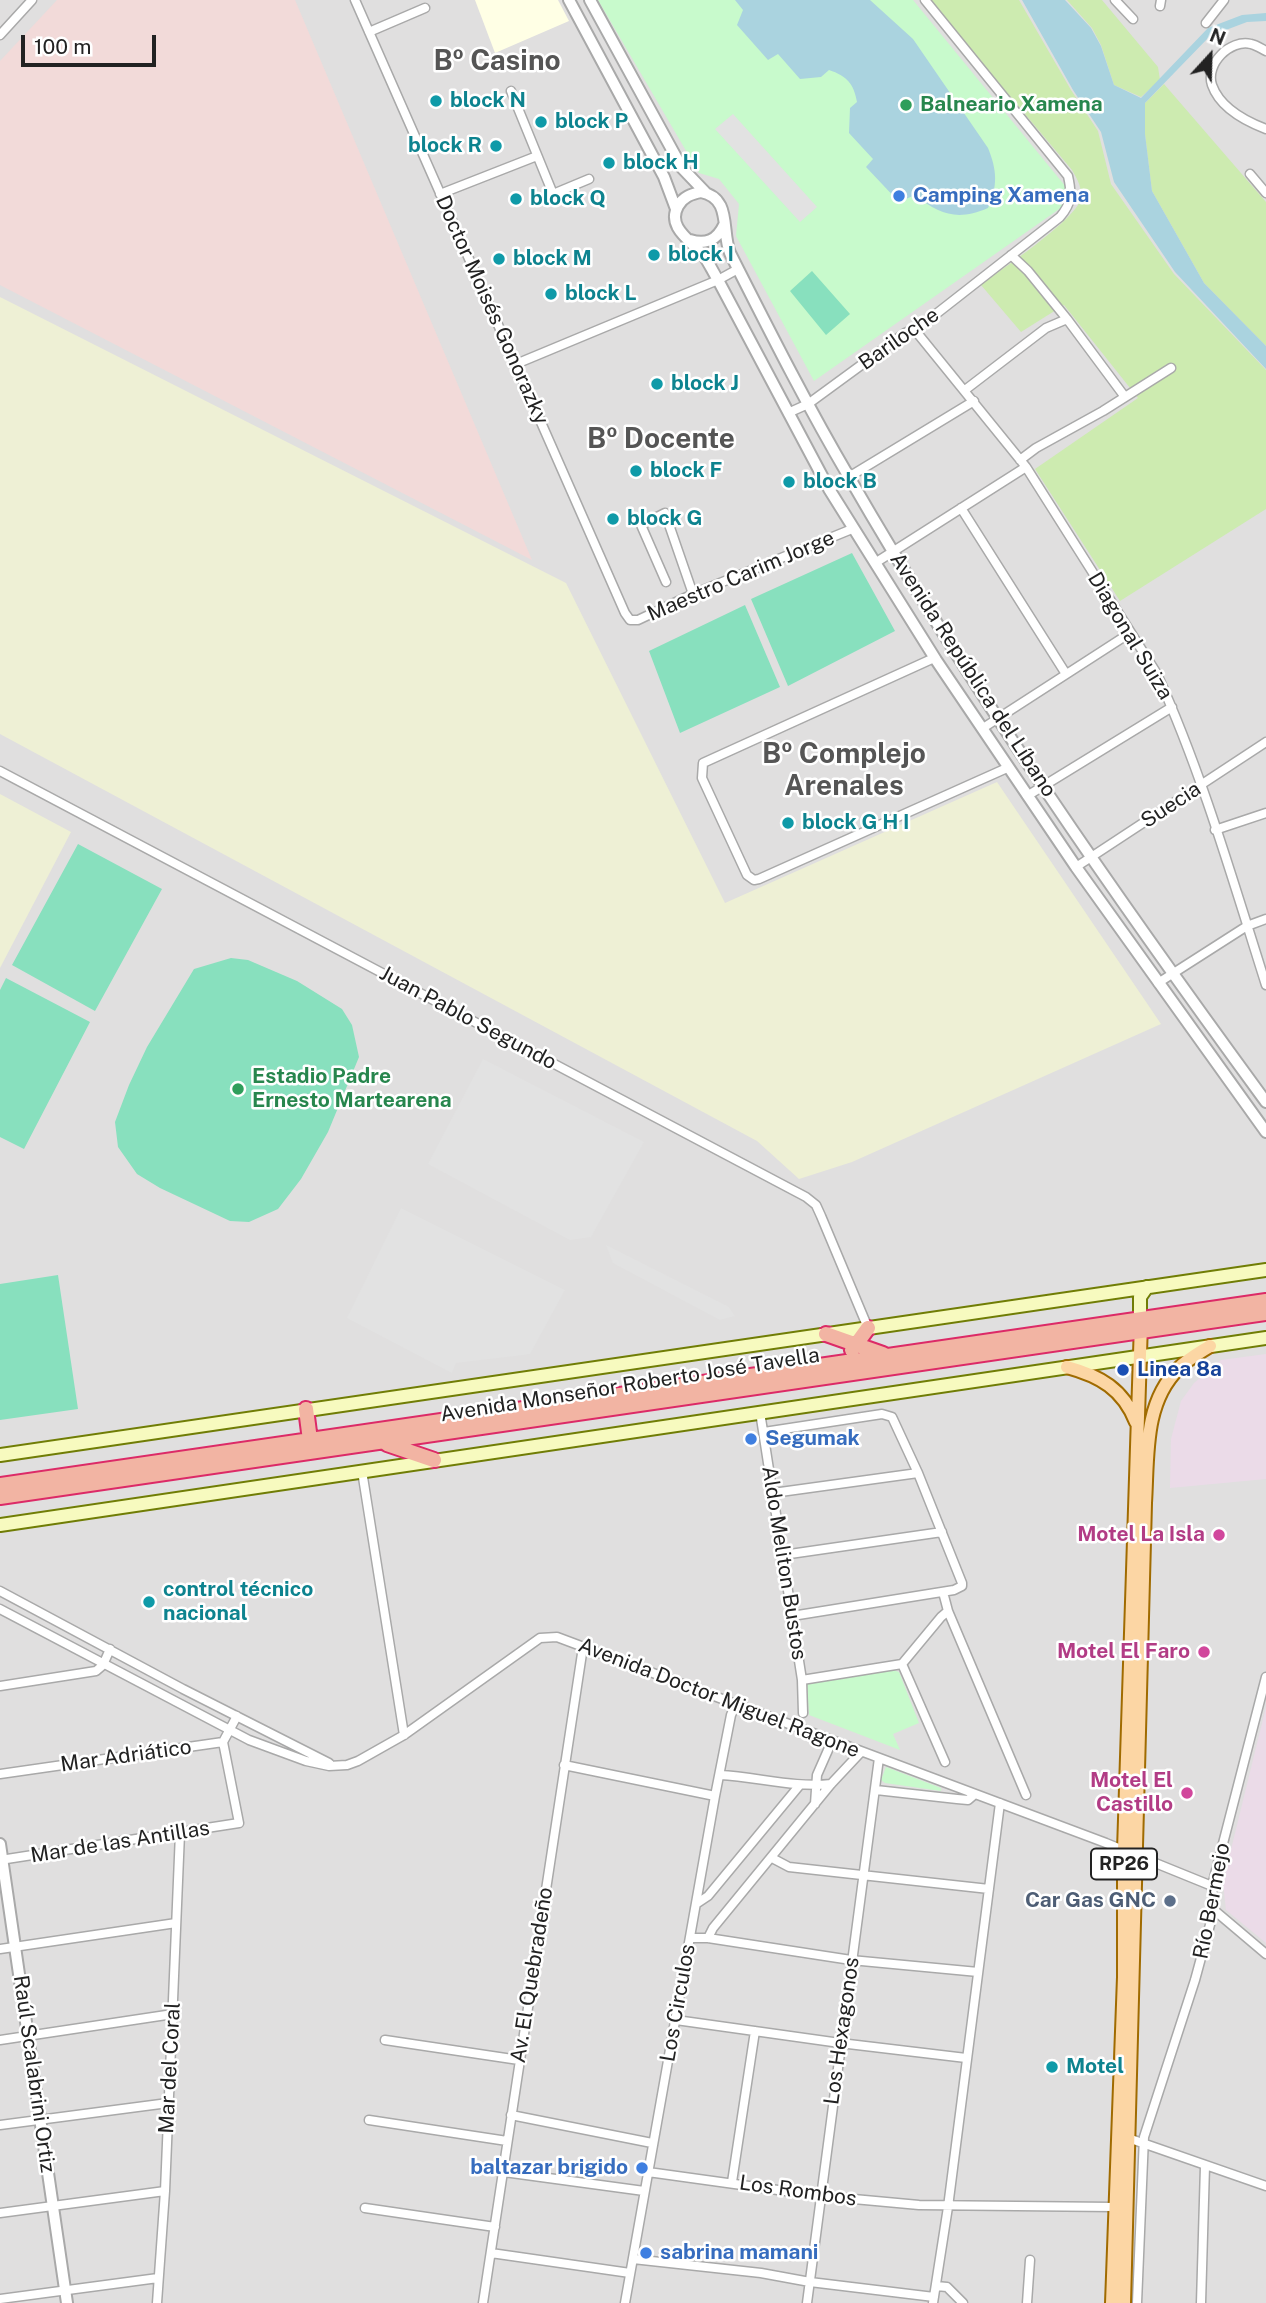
<!DOCTYPE html>
<meta charset="utf-8">
<style>
body{margin:0}
#map{position:relative;width:1266px;height:2303px;overflow:hidden;background:#f2efe9;font-family:"Public Sans",sans-serif}
canvas{display:block}
.north{position:absolute;left:1175px;top:21px;width:70px;height:70px;-webkit-text-stroke:5px #fff;paint-order:stroke;rotate:22deg;font-size:19px;font-weight:700;line-height:28px;text-align:center;color:#222}
.north::after{content:'';display:block;margin:auto;width:24px;height:32px;background:#222;clip-path:polygon(50% 0,100% 100%,50% 72%,0 100%)}
.scale{position:absolute;left:21px;top:35px;width:135px;height:32px;box-sizing:border-box;border:4px solid #222;border-top:0;padding-left:9px;font-size:21px;line-height:24px;white-space:nowrap;color:#222;-webkit-text-stroke:5px #fff;paint-order:stroke}
</style>
<div id="map">
<canvas width="1266" height="2303"></canvas>
<div class="north">N</div>
<div class="scale">100 m</div>
</div>
<script>
const context = document.querySelector('canvas').getContext('2d');
context.lineJoin = 'round';
function fill(path, color) { context.fillStyle = color; context.fill(path, 'evenodd'); }
function strokePath(path, color, width, dash) { context.strokeStyle = color; context.lineWidth = width; context.lineCap = dash ? 'butt' : 'round'; context.setLineDash(dash || []); context.stroke(path); }
function drawText(font, color, halo, rows, align = 'center') {
  context.font = font + ' "Public Sans",sans-serif'; context.lineWidth = 5; context.setLineDash([]); context.textBaseline = 'middle'; context.strokeStyle = halo; context.fillStyle = color; for (const [text, x, y, turn = 0] of rows) {
    context.save(); context.translate(x, y); context.rotate((+turn || 0) * Math.PI / 180); context.textAlign = isNaN(turn) ? turn : align; if (halo) context.strokeText(text, 0, 0); context.fillText(text, 0, 0); context.restore();
  }
}
const residential = new Path2D(`
 M0 0H1266V2303H0Z`);
const commercial = new Path2D(`
 M57 0H295L532 560 0 285V61Z`);
const industrial = new Path2D(`
 M1266 1354V1479L1170 1488 1171 1439 1181 1401 1194 1383 1221 1360Z
 M1266 1707V1943L1226 1910 1223 1882Z`);
const education = new Path2D(`
 M475 0H558L569 21 495 53Z`);
const farmland = new Path2D(`
 M0 297 566 583 725 903 997 782 1161 1024 852 1162 799 1179 757 1141 0 734Z
 M0 794 71 832 0 968Z`);
const grass = new Path2D(`
 M929 0H1019L1071 90 1098 131 1111 184 1174 274 1266 370V509L1120 601 1035 469 1138 398 1064 305 1021 332 981 285C1003 268 1071 223 1080 201 1084 190 1077 179 1072 170Z
 M1067 0H1102L1158 67 1160 80 1141 97 1114 85 1101 45 1092 28Z
 M1164 84 1266 202V346L1204 283 1152 191 1145 134V103Z`);
const park = new Path2D(`
 M598 0H913L1066 187 1065 205 814 381 736 236 739 204 719 179 699 173Z
 M893 1670 899 1672 919 1723 893 1734 900 1750 809 1715 807 1682Z
 M886 1767 941 1788V1791L885 1783 881 1780Z`);
const pitch = new Path2D(`
 M812 271 850 314 826 335 790 291Z
 M852 553 895 631 788 686 751 599Z
 M745 605 780 687 680 733 649 651Z
 M78 844 162 889 95 1011 12 965Z
 M231 958 248 960 297 981 342 1009 352 1025 359 1057 328 1132 301 1179 278 1209 249 1222 230 1221 160 1188 137 1174 118 1147 115 1122 129 1085 147 1047 194 969Z
 M6 978 90 1022 24 1149 0 1137V990Z
 M58 1275 78 1409 0 1420V1284Z`);
const parking = new Path2D(`
 M733 114 817 207 800 222 715 129Z
 M483 1059 644 1142 591 1237 570 1240 428 1164Z
 M401 1208 565 1290 530 1354 456 1363 452 1373 347 1318Z
 M606 1245 729 1307 735 1316 720 1320 613 1263Z`);
const water = new Path2D(`
 M735 0H870L913 39 988 148C997 170 998 186 988 208 958 221 940 215 915 195L899 202 866 167 873 159 849 133 850 108 857 102C854 84 847 76 829 70L821 77 800 79 778 54 768 60 737 25 743 10Z
 M1022 0H1065L1091 28 1101 46 1114 85 1141 98 1208 28 1242 15 1266 13V21L1247 22 1210 36 1145 103V134L1152 191 1204 283 1266 346V369L1175 272 1114 182 1101 132 1073 90Z`);
const minor = new Path2D(`
 M355 0 625 613 630 620H638L693 594 852 529
 M1115 0 1133 19
 M1160 6 1161 0
 M1206 23 1224 0
 M369 32 425 8
 M0 35 32 0
 M1266 51C1262 49 1256 45 1251 44 1230 39 1205 64 1212 85 1220 108 1245 121 1266 129
 M511 91 553 194 589 179
 M1250 174 1266 193
 M440 194 537 156
 M1011 255 1028 271 1067 319 1125 397
 M914 329 1026 467 1157 674C1202 773 1233 881 1266 985
 M516 364 718 280 738 269
 M965 390 1046 328 1067 319
 M788 413 808 404 905 333 922 325 1060 217C1072 203 1072 194 1068 176L925 0
 M1020 460 1036 448 1103 411 1171 368
 M829 489 974 401
 M961 508 1066 674
 M875 563 1026 467
 M666 582 641 525 665 513 693 594
 M934 658 703 763 702 778 747 875 754 880 759 879 1007 768
 M983 728 1130 633
 M0 771 806 1197 816 1205 821 1216 868 1328
 M1027 796 1172 707
 M1215 830 1266 813
 M1076 867 1266 742
 M1158 983 1247 926 1266 919
 M760 1412 802 1680 803 1713
 M764 1432 882 1414 892 1417 918 1473 962 1583V1586L954 1590 792 1616
 M362 1471 404 1735
 M773 1493 918 1473
 M783 1555 942 1532
 M0 1591 183 1689 329 1763
 M943 1592 948 1611 1026 1795
 M0 1609 249 1740 306 1761 329 1766 347 1765 358 1761 404 1735 540 1638 557 1637 1106 1843 1212 1886
 M902 1664 945 1762
 M802 1680 902 1664 941 1617 948 1611
 M0 1686 96 1671 103 1665 110 1649
 M564 1765 715 1796
 M0 1774 223 1742 237 1716
 M720 1775C758 1777 794 1788 831 1784
 M876 1790 957 1799 968 1800 975 1794
 M815 1804 817 1775 832 1741
 M772 1858 789 1867 989 1889
 M0 1860 239 1823 223 1742
 M696 1904 708 1896 799 1786
 M1214 1910 1266 1954
 M690 1938H708L851 1960 978 1972
 M708 1938 713 1928 831 1784 861 1752
 M0 1949 176 1923
 M676 2020 840 2043 966 2058
 M0 2040 173 2014
 M385 2040 519 2060
 M511 2115 652 2143
 M369 2120 507 2141
 M0 2125 168 2103
 M1128 2138 1266 2186
 M504 2172 644 2191
 M648 2172 821 2196 919 2205 1114 2207
 M732 2182 755 2031
 M365 2208 495 2227
 M0 2213 165 2191
 M491 2253 630 2273
 M633 2259 761 2273 810 2282 934 2297
 M936 2286 947 2287 963 2303
 M0 2299 158 2278
 M157 2303 165 2191 180 1833
 M483 2303 583 1647
 M625 2303 715 1796 731 1715 736 1704
 M807 2303 879 1758
 M933 2303 948 2207 1000 1803
 M1027 2303 1030 2260
 M1137 2303 1144 2137 1195 1980 1214 1910 1212 1886 1266 1677
 M1201 2303 1205 2166`);
const tertiary = new Path2D(`
 M569 0 664 177 676 209
 M590 0 682 168 705 192
 M690 240C706 245 717 240 724 225
 M1266 1102C1118 900 974 694 849 477 806 404 768 328 730 253 721 230 732 198 701 192 691 194 683 197 678 206 666 228 692 241 704 256 709 263 713 272 718 280L829 489 936 660 1076 867 1266 1132
 M0 1844 67 2303`);
const secondary = new Path2D(`
 M1140 1319V1297L1147 1287
 M0 1455 1266 1270
 M0 1525 1266 1338`);
const primary = new Path2D(`
 M1067 1367C1100 1376 1123 1389 1136 1422
 M1112 2303 1124 1977V1850L1141 1323
 M1124 2303 1145 1503C1148 1457 1143 1403 1179 1368 1188 1359 1199 1353 1210 1346`);
const trunk = new Path2D(`
 M826 1334 883 1354
 M852 1350 868 1328
 M306 1409 310 1440
 M387 1444 434 1460
 M0 1485 1266 1301
 M0 1497 1266 1313`);
const markers = [
 [436,101,7,"#0f9aa8"],
 [906,105,7,"#2e9e5b"],
 [541,122,7,"#0f9aa8"],
 [496,146,7,"#0f9aa8"],
 [609,163,7,"#0f9aa8"],
 [899,196,7,"#3f7fe0"],
 [516,199,7,"#0f9aa8"],
 [654,255,7,"#0f9aa8"],
 [499,259,7,"#0f9aa8"],
 [551,294,7,"#0f9aa8"],
 [657,384,7,"#0f9aa8"],
 [636,471,7,"#0f9aa8"],
 [789,482,7,"#0f9aa8"],
 [613,519,7,"#0f9aa8"],
 [788,823,7,"#0f9aa8"],
 [238,1089,7,"#2e9e5b"],
 [1123,1370,7,"#1a4fb4"],
 [751,1439,7,"#3f7fe0"],
 [1219,1535,7,"#d1479c"],
 [149,1602,7,"#0f9aa8"],
 [1204,1652,7,"#d1479c"],
 [1187,1793,7,"#d1479c"],
 [1170,1901,7,"#5c6f8a"],
 [1052,2067,7,"#0f9aa8"],
 [642,2168,7,"#3f7fe0"],
 [646,2253,7,"#3f7fe0"]
];
const shields = [
 [1124,1864,66]
];
const shieldNames = [
 ["RP26",1124,1864]
];
const cultureNames = [
 ["block N",450,101],
 ["block P",555,122],
 ["block R",482,146,"right"],
 ["block H",623,163],
 ["block Q",530,199],
 ["block I",668,255],
 ["block M",513,259],
 ["block L",565,294],
 ["block J",671,384],
 ["block F",650,471],
 ["block B",803,482],
 ["block G",627,519],
 ["block G H I",802,823],
 ["control técnico",163,1590],
 ["nacional",163,1614],
 ["Motel",1066,2067]
];
const leisureNames = [
 ["Balneario Xamena",920,105],
 ["Estadio Padre",252,1077],
 ["Ernesto Martearena",252,1101]
];
const shopNames = [
 ["Camping Xamena",913,196],
 ["Segumak",765,1439],
 ["baltazar brigido",628,2168,"right"],
 ["sabrina mamani",660,2253]
];
const streetNames = [
 ["Doctor Moisés Gonorazky",492,310,66],
 ["Bariloche",899,339,-35],
 ["Maestro Carim Jorge",741,576,-23],
 ["Diagonal Suiza",1130,636,59],
 ["Avenida República del Líbano",973,675,57],
 ["Suecia",1171,805,-33],
 ["Juan Pablo Segundo",468,1018,28],
 ["Avenida Monseñor Roberto José Tavella",630,1385,-9],
 ["Aldo Meliton Bustos",784,1563,81],
 ["Avenida Doctor Miguel Ragone",719,1698,21],
 ["Mar Adriático",126,1756,-8],
 ["Mar de las Antillas",120,1842,-9],
 ["Río Bermejo",1212,1901,-79],
 ["Av. El Quebradeño",532,1975,-81],
 ["Los Circulos",678,2003,-80],
 ["Los Hexagonos",842,2031,-82],
 ["Mar del Coral",170,2068,-87],
 ["Raúl Scalabrini Ortiz",34,2074,82],
 ["Los Rombos",798,2191,8]
];
const transitNames = [
 ["Linea 8a",1137,1370]
];
const hotelNames = [
 ["Motel La Isla",1205,1535],
 ["Motel El Faro",1190,1652],
 ["Motel El",1173,1781],
 ["Castillo",1173,1805]
];
const serviceNames = [
 ["Car Gas GNC",1156,1901]
];
const districtNames = [
 ["Bº Casino",497,61],
 ["Bº Docente",661,439],
 ["Bº Complejo",844,754],
 ["Arenales",844,786]
];
fill(residential, '#e0dfdf');
fill(commercial, '#f2dad9');
fill(industrial, '#ebdbe8');
fill(education, '#ffffe5');
fill(farmland, '#eef0d5');
fill(grass, '#cdebb0');
fill(park, '#c8facc');
fill(pitch, '#88e0be');
fill(parking, '#e2e2e2');
fill(water, '#aad3df');
strokePath(minor, '#a9a9a9', 11);
strokePath(tertiary, '#a9a9a9', 14);
strokePath(secondary, '#707d05', 16);
strokePath(primary, '#a06b00', 16);
strokePath(trunk, '#dc2a67', 18);
strokePath(minor, '#fff', 8);
strokePath(tertiary, '#fff', 10);
strokePath(secondary, '#f7fabf', 12);
strokePath(primary, '#fcd6a4', 12);
strokePath(trunk, '#f2b4a3', 14);
for (const [x, y, r, color] of markers) { const dot = new Path2D(); dot.arc(x, y, r, 0, 2 * Math.PI); context.fillStyle = color; context.fill(dot); strokePath(dot, '#fff', 2.5); }
for (const [x, y, w] of shields) { const box = new Path2D(); box.roundRect(x - w / 2, y - 15.5, w, 31, 5); context.fillStyle = '#fff'; context.fill(box); strokePath(box, '#222', 2); }
drawText('bold 19px', '#222', null, shieldNames);
drawText('bold 21px', '#0d838f', '#fff', cultureNames, 'left');
drawText('bold 21px', '#27864d', '#fff', leisureNames, 'left');
drawText('bold 21px', '#366cbe', '#fff', shopNames, 'left');
drawText('21px', '#222', '#fff', streetNames);
drawText('bold 21px', '#164399', '#fff', transitNames, 'left');
drawText('bold 21px', '#b23c85', '#fff', hotelNames, 'right');
drawText('bold 21px', '#4e5e75', '#fff', serviceNames, 'right');
drawText('bold 28px', '#555', '#fff', districtNames);
</script>
